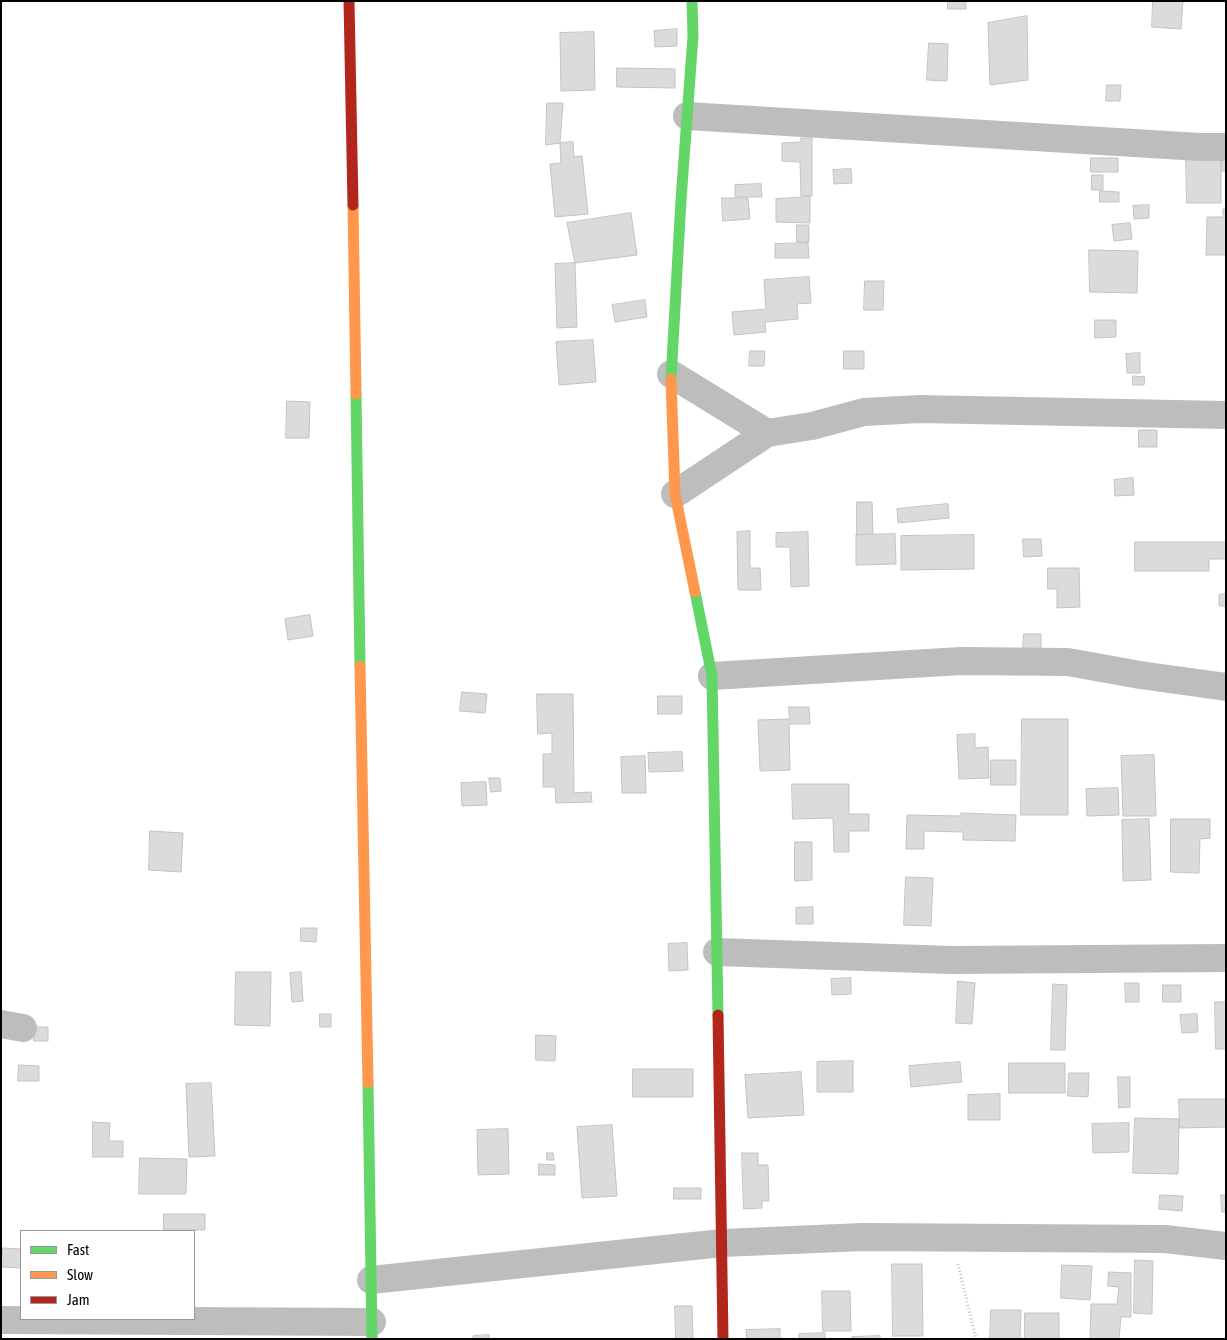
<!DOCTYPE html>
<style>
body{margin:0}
#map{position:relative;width:1227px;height:1340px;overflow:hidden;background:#fff;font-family:"Asap Condensed",sans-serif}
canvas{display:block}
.frame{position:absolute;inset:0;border:2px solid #000;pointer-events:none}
.legend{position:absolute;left:20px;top:1230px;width:175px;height:90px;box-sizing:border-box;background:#fff;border:1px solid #999;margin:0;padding:6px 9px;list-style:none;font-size:15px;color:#000}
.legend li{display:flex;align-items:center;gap:10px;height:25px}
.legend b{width:25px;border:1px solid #999}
</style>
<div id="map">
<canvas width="1227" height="1340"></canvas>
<div class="frame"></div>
<ul class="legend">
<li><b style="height:6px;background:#63d668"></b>Fast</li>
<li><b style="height:6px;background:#ff974d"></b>Slow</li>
<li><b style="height:6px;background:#b3261e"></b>Jam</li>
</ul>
</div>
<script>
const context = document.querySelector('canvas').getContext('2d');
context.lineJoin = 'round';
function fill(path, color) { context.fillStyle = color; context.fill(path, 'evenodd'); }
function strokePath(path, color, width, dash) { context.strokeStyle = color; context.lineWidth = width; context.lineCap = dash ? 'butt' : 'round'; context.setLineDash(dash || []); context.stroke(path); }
const building = new Path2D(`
 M948 1H966V9H948Z
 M1153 1H1183L1181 29 1152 27Z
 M1027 16 1028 80 990 85 988 23Z
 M677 29V46L655 47 654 31Z
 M594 32 595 90 561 91 560 33Z
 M929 43 948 44 947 81 927 80Z
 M617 68 675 69V88L617 87Z
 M1107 85H1121L1120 101H1106Z
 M547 103H563L560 143 546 145Z
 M801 138H812V196H801L800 162 782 161V143L801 142Z
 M573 142 574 157 582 156 588 214 555 217 550 164 561 163 560 143Z
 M1186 157H1221V203H1187Z
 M1222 157H1226V171H1222Z
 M1091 158H1118V172H1091Z
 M851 169 852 183 834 184 833 170Z
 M1092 175H1103V190H1092Z
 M761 184 762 197H735V185Z
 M1100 191 1119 192V202H1100Z
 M810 197V223L776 222V199Z
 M722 198H748L750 219 723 221Z
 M1149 205V218L1134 219 1133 206Z
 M1223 209H1226V255H1206L1207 217H1223Z
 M631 213 637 255 575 263 567 223Z
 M1130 223 1132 239 1114 241 1112 225Z
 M797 225H809V242H797Z
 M808 243 809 258H775V244Z
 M1089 250 1138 251 1137 293 1090 292Z
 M575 263 577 327 557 328 555 264Z
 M809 277 811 303 797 304 798 319 765 322 766 332 734 335 732 312 766 309 764 280Z
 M865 281H884L883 310H864Z
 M645 300 647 317 615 322 612 305Z
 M1095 320H1116V337L1095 338Z
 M593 340 596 382 559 385 556 342Z
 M750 351H765L764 366H749Z
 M844 351H864V369H844Z
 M1140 353V373H1127L1126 354Z
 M1133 376 1145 377 1144 385H1133Z
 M287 401 310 402 309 438H286Z
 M1139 430H1157V447H1139Z
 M1133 478 1134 495 1115 496 1114 480Z
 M857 502H872L873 534 857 535Z
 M948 504 949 518 898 523 897 509Z
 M750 531V568H760L761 590H738L737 532Z
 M808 532 809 586 791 587 790 547H776V533Z
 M895 534 896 564 856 565V535Z
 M974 535V569L901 570V536Z
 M1023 539H1041L1042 556 1024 557Z
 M1135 542H1226V559H1209V571H1135Z
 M1048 568H1079L1080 607 1057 608V589H1048Z
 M1226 594V606H1219V595Z
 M310 615 313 636 288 640 285 619Z
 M1024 634H1041V651H1023Z
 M462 692 487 694 485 713 460 711Z
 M537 694H573L574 793 591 792 592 802 556 803 555 787H543V754H552V733L538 734Z
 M658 696H682V714H658Z
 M789 707H809L810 724H789L790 770 760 771 758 720 789 719Z
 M1022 719H1068V815H1021Z
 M975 734V748L988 747 989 778 959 779 957 735Z
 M682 752 683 771 649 772 648 753Z
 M1154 755 1156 816H1123L1121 756Z
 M645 756 646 793H622L621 757Z
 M991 760H1016V785H991Z
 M489 778H500L501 791 491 792Z
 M486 782 487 805 462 806 461 783Z
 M792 784H849V814H869V831H849V852H834L833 818 793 819Z
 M1118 788 1119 815 1087 816 1086 789Z
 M961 813 1016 815 1015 841 963 840V832L924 831V849H906L907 815 961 816Z
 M1149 819 1151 880 1123 881 1122 820Z
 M1171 819H1210V838L1200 839 1199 873 1171 872Z
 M150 831 183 833 181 872 149 870Z
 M795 842H812V880L795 881Z
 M906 877 933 878 931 926 904 925Z
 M813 907V924H796V908Z
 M301 928H317L316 942 301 941Z
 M687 943 688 970 669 971 668 944Z
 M236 972H271L270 1026 235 1025Z
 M301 972 303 1001 292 1002 290 973Z
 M851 978V994L832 995 831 979Z
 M958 981 975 983 972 1024 956 1023Z
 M1125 983H1139V1002H1126Z
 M1053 984 1067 985 1065 1050H1051Z
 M1163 985H1181V1002H1163Z
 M1215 1002H1226V1049H1216Z
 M320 1014H331V1027H320Z
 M1197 1014 1198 1032 1182 1033 1180 1015Z
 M34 1027H48V1041H34Z
 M536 1035 556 1036 555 1061 536 1060Z
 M853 1061V1092H817V1062Z
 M960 1062 962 1082 911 1087 909 1066Z
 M1009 1063H1065V1093H1009Z
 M19 1065 39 1066V1081H18Z
 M633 1069H693V1097H633Z
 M801 1072 804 1115 748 1118 745 1075Z
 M1069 1073H1089L1088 1097 1068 1096Z
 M1118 1077H1130V1107L1119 1108Z
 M211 1083 215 1156 189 1157 186 1084Z
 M1000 1094V1120H968V1095Z
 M1179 1099H1226V1127L1180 1128Z
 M1135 1118 1179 1119 1178 1174 1133 1173Z
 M93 1122 110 1123 109 1141H123V1157H93Z
 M1129 1123V1152L1093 1153 1092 1124Z
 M612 1125 617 1196 582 1198 577 1127Z
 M508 1129 509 1174 478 1175 477 1130Z
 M547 1153H553L554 1160H547Z
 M742 1153H758V1165H768L769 1201H762V1208L744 1209Z
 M140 1158 187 1159 186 1194H139Z
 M539 1164 555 1165V1175H539Z
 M674 1188H701V1199H674Z
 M1160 1195 1183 1196 1182 1211 1159 1209Z
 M1221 1195H1226V1212H1222Z
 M164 1214H205V1230H164Z
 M3 1248 21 1249V1268L2 1267Z
 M1135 1260 1153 1261 1152 1314 1134 1313Z
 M892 1264H922L923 1336H893Z
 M1062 1265 1092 1266 1090 1300 1061 1298Z
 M1109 1272 1131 1273V1317H1121L1119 1339H1090L1091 1304H1117L1119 1287 1108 1286Z
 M822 1291H850L851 1331H823Z
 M675 1306H692L693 1339H676Z
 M991 1310H1021L1020 1339H990Z
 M1025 1313H1059V1339H1025Z
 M780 1329V1339H747L746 1330Z
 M825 1333V1339H799V1334Z
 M489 1335V1339H473V1336Z
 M880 1336V1339H853L852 1337Z`);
const path = new Path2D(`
 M958 1264 976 1339`);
const street = new Path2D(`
 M687 116 1200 147H1226
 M671 374 767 433 812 426 864 412 920 409 1226 415
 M675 494 767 433
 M712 676 961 661 1068 662 1140 675 1226 687
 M717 952 951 960 1226 958
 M1 1024 23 1028
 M371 1280 722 1243 863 1237 1165 1239 1226 1246
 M1 1320 372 1322`);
const fast = new Path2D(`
 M671 379 681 200 693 36 692 1
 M356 394 360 666
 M695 592 712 676 718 1015
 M368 1083 372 1339`);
const slow = new Path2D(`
 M353 205 356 394
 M671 379 675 494 695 592
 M360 666 368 1083`);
const jam = new Path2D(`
 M349 1 353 205
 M718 1015 723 1339`);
fill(building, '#dbdbdb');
strokePath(building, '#c3c3c3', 1);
strokePath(path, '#c2c2c2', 3, [1, 2.5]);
strokePath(street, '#bdbdbd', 28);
strokePath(fast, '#63d668', 11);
strokePath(slow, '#ff974d', 11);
strokePath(jam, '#b3261e', 11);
</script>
